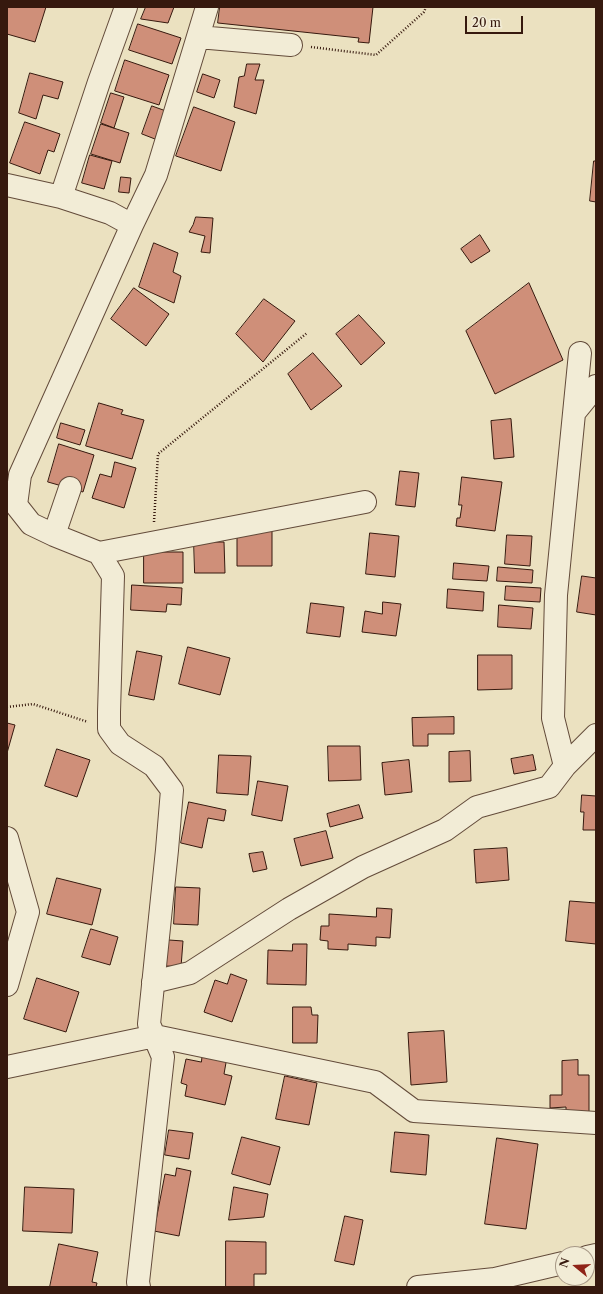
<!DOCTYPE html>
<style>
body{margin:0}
#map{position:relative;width:603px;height:1294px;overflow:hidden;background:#ebe1c0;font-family:"Libre Caslon Text",serif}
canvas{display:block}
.frame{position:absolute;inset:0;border:8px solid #36190e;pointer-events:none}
.north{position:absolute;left:555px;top:1246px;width:40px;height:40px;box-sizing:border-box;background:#f2ecd6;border:1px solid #a79886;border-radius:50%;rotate:288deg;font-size:11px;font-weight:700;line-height:16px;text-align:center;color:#36190e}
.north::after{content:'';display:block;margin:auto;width:14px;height:18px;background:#8f2418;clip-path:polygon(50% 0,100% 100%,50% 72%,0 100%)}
.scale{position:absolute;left:465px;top:16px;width:58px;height:18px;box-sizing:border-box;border:2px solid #36190e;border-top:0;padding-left:5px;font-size:12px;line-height:14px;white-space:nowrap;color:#36190e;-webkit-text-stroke:3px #f2ecd6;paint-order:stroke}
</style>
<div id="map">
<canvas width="603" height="1294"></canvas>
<div class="frame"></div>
<div class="north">N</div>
<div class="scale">20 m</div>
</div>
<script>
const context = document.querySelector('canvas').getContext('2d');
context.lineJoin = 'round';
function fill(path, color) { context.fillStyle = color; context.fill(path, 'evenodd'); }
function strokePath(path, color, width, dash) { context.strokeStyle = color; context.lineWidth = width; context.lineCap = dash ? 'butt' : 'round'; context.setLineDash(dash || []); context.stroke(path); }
const building = new Path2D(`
 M7 7H46L35 42 7 34Z
 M146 7H174L168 23 141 19Z
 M220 7H373L369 43 358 42 359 38 218 23Z
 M138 24 181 38 172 64 129 50Z
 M125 60 169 75 159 105 115 91Z
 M247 64H260L255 80H264L256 114 234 107 239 77 244 76Z
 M30 73 63 82 58 99 43 95 36 119 19 113Z
 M203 74 220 80 214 98 197 92Z
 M111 93 124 97 114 128 101 123Z
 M152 106 166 111 155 139 142 134Z
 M194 107 235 122 221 171 176 156Z
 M25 122 60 134 54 152 48 150 40 174 10 163Z
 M101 124 129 133 120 163 91 154Z
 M90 155 112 161 104 189 82 183Z
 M594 161H596V202L590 201Z
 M121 177 131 178 129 193 119 192Z
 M196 217 213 218 210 253 201 252 205 236 189 232 193 225Z
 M480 235 490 251 471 263 461 249Z
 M154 243 178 253 173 272 181 276 174 303 139 287Z
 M529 283 563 360 495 394 466 331Z
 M134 288 169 314 146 346 111 319Z
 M264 299 295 321 263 362 236 334Z
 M359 315 385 343 361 365 336 334Z
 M313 353 342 386 311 410 288 374Z
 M99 403 123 410 121 414 144 420 132 459 86 446Z
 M511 419 514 457 494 459 491 421Z
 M61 423 85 430 80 445 57 438Z
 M59 444 94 455 83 492 48 482Z
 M115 462 136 468 124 508 92 498 100 474 111 477Z
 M400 471 419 473 415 507 396 505Z
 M462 477 502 482 495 531 456 526 457 518H460L462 505H459Z
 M272 531V566H237V532Z
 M370 533 399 536 395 577 366 574Z
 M507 535 532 536 530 566 505 564Z
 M194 542H224L225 573H195Z
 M144 552H183V583H144Z
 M454 563 489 566 487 581 453 579Z
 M498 567 533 570 532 583 497 581Z
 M582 576 596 578V615L577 612Z
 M132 585 182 588 181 605 167 604 166 612 131 610Z
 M506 586 541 588 540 602 505 600Z
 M448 589 484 592 483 611 447 608Z
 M383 602 401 604 396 636 362 632 365 611 382 614Z
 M311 603 344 607 340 637 307 633Z
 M499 605 533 608 531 629 498 627Z
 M188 647 230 658 220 695 179 684Z
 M137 651 162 656 154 700 129 695Z
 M478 655H512V689L478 690Z
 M454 717V734H428V746H413L412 718Z
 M7 723 15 725 7 753Z
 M328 746H360L361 780 329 781Z
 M57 749 90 760 77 797 45 786Z
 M470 751 471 781 449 782V752Z
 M219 755 251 756 248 795 217 793Z
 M533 755 536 770 514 774 511 759Z
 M409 760 412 792 385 795 382 763Z
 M258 781 288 786 282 821 252 815Z
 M582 795 596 796V830H583L584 812H581Z
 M189 802 226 810 224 821 208 818 202 848 181 843Z
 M359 805 363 818 330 827 327 814Z
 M326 831 333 858 301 866 294 839Z
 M507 848 509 880 476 883 474 850Z
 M263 852 267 869 253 872 249 854Z
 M57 878 101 889 92 925 47 914Z
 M176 887 200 888 198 925 174 924Z
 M570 901 596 903V944L566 941Z
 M377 908 392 909 390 938 376 937V946L348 944V950L328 949V941L320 940 321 926H329V914L376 917Z
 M91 929 118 937 110 965 82 957Z
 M169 940 183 941 181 967 166 966Z
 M293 944H307L306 985 267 984 268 950 292 951Z
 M231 974 247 980 232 1022 204 1012 215 980 227 984Z
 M37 978 79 992 66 1032 24 1019Z
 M293 1007H311L312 1015H318L317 1043H293Z
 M444 1031 447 1082 411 1085 408 1033Z
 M203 1052 227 1057 224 1074 232 1076 225 1105 185 1096 187 1085 181 1083 186 1059 201 1062Z
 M578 1060V1075H589V1112H566V1107L550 1108V1095H562V1061Z
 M285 1076 317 1083 309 1125 276 1119Z
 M169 1130 193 1133 189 1159 165 1155Z
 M395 1132 429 1135 426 1175 391 1172Z
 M242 1137 280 1147 270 1185 232 1174Z
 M497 1138 538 1144 526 1229 485 1224Z
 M177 1168 191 1171 179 1236 154 1231 165 1174 175 1176Z
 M25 1187 74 1189 72 1233 23 1231Z
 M234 1187 268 1194 264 1217 229 1220Z
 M345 1216 363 1220 354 1265 335 1261Z
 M226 1241 266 1242V1274H254V1287H226Z
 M59 1244 98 1252 92 1282 97 1283 96 1287H50Z`);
const path = new Path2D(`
 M311 47 376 55 424 12 426 7
 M154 522 158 454 307 333
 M7 707 33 704 88 722`);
const minor = new Path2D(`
 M198 37 291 45
 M7 185 61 197 110 213 132 225 20 475 16 505 31 524 54 535 99 553 113 576 109 712V729L120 744 154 766 172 790 167 850 149 1024 163 1057 138 1282 139 1287
 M61 197 99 82 126 7
 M132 225 156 175 207 7
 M574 413 596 386
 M54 535 70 488
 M99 553 365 502
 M565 766 596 735
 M7 838 28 912 7 985
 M153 982 190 973 289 909 363 867 445 830 477 807 549 787 565 766 553 718 556 595 580 353
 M7 1067 155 1036 375 1082 414 1111 596 1123
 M587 1257 596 1255
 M418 1287 495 1279 563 1263`);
fill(building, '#cf8f79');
strokePath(building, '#36190e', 1);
strokePath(minor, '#634b3a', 24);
strokePath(path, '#36190e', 2.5, [1, 2]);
strokePath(minor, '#f2ecd6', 22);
</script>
